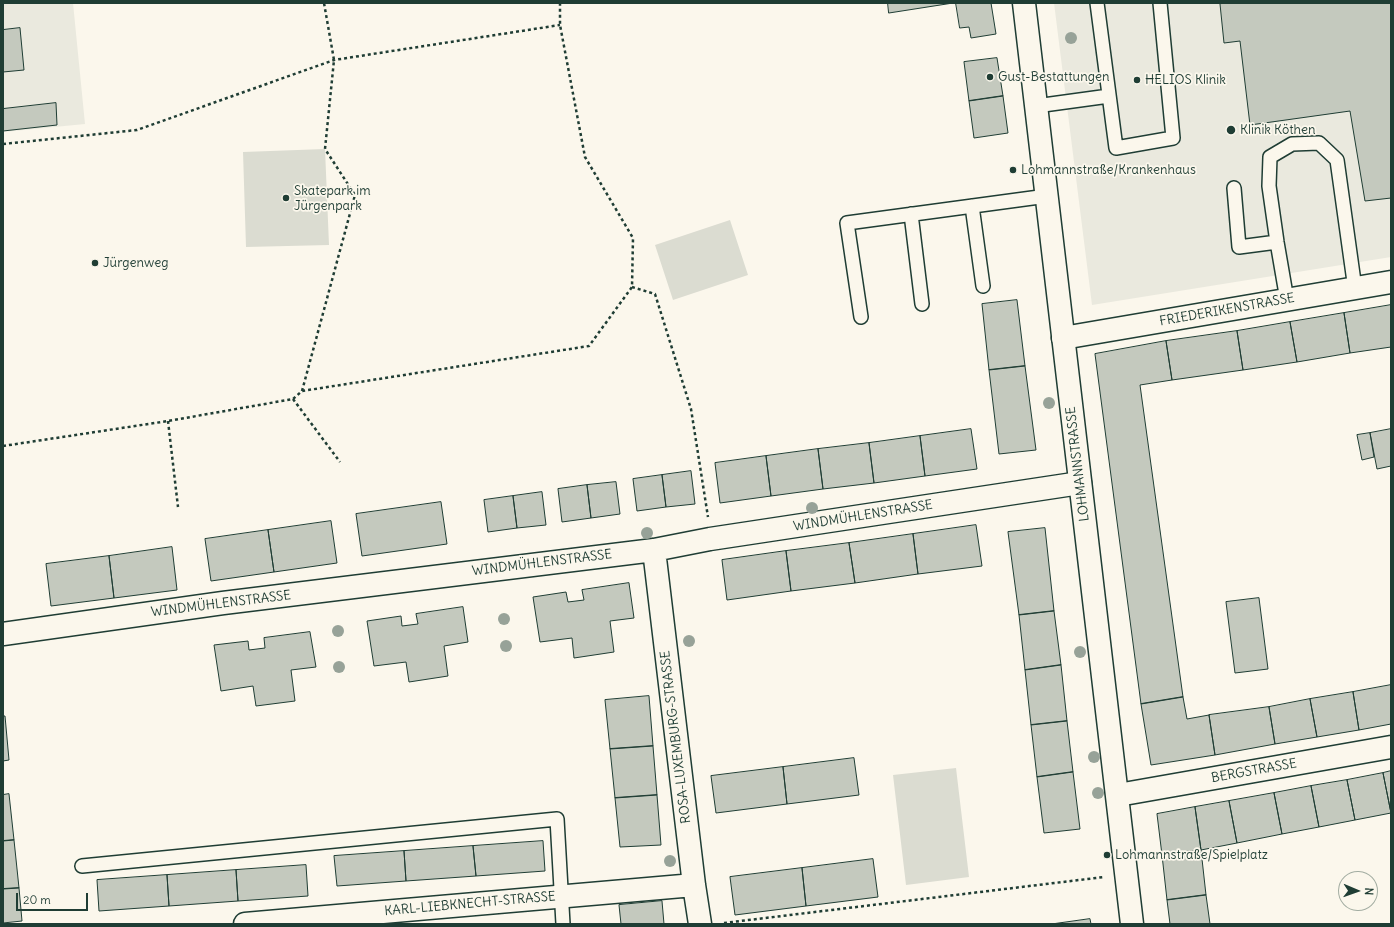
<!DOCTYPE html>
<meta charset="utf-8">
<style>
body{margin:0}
#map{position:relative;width:1394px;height:927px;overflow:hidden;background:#fbf7ec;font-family:Delius,sans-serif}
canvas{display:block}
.frame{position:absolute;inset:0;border:4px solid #1f3d34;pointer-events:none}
.north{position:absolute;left:1338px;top:871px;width:40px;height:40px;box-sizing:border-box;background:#fbf7ec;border:1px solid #a3ada2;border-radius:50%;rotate:92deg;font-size:11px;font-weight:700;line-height:16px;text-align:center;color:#1f3d34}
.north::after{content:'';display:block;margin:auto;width:14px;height:18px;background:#1f3d34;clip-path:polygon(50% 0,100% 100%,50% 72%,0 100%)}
.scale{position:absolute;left:16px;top:893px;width:72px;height:18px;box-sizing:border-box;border:2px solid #1f3d34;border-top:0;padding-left:5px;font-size:12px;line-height:14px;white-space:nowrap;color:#1f3d34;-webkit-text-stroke:3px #fbf7ec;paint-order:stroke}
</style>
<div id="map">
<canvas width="1394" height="927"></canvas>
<div class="frame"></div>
<div class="north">N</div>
<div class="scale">20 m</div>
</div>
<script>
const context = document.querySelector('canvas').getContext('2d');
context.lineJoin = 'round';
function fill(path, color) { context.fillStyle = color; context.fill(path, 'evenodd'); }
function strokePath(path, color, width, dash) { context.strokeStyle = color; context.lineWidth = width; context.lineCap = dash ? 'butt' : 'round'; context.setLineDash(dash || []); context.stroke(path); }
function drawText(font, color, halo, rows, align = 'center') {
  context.font = font + ' Delius,sans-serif'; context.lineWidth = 3.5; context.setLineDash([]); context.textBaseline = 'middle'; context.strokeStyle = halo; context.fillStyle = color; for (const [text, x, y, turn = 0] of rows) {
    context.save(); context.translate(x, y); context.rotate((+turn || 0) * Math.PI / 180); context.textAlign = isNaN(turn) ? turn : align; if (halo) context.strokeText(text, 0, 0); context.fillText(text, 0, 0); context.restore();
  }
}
const built = new Path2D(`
 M3 3H73L85 124 3 132Z
 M1054 3H1391V257L1092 305Z`);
const green = new Path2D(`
 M325 149 329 245 246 247 243 152Z
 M730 220 748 275 673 300 655 245Z
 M956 768 969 877 906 885 893 775Z`);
const building = new Path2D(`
 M888 3H953L889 13Z
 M956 3H991L996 34 971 38 969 27 960 28Z
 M1235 3H1391V198L1365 201 1350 111 1250 125 1240 41 1224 43 1220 4Z
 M20 28 24 70 3 72V30Z
 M997 58 1003 96 969 101 964 62Z
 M1003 96 1008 133 974 138 969 101Z
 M56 103 57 125 3 131V109Z
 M1017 300 1025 366 989 370 982 304Z
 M1391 305V347L1350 353 1344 313Z
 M1344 313 1350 353 1297 362 1290 322Z
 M1290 322 1297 362 1243 370 1237 331Z
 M1237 331 1243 370 1172 380 1166 341Z
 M1166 341 1172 380 1140 385 1183 697 1141 704 1095 354Z
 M1025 366 1036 450 999 454 989 370Z
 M971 429 977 469 925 476 920 436Z
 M1391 429V466L1377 469 1370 433Z
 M1370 433 1374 457 1362 460 1357 435Z
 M920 436 925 476 874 483 869 443Z
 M869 443 874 483 823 489 818 449Z
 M818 449 823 489 771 496 766 456Z
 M766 456 771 496 720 503 715 463Z
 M691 471 695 504 666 507 662 475Z
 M662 475 666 507 637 511 633 479Z
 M616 482 620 514 591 518 587 485Z
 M587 485 591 518 562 522 558 489Z
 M542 492 546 525 517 528 513 496Z
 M513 496 517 528 488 532 484 500Z
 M441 502 447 544 362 556 356 514Z
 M331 521 337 563 274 572 268 530Z
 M976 525 982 566 918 574 913 534Z
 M1045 528 1054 611 1019 615 1008 532Z
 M268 530 274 572 211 581 205 539Z
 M913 534 918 574 855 583 849 543Z
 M849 543 855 583 791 591 786 551Z
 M172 547 177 590 114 598 109 556Z
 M786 551 791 591 727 600 722 560Z
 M109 556 114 598 51 606 46 564Z
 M629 583 634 618 610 621 614 652 574 658 572 638 540 642 533 597 566 592 568 602 584 600 582 590Z
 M1259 598 1268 669 1235 673 1226 602Z
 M463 607 468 642 444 646 448 676 409 682 406 662 374 666 367 621 401 616 402 626 418 624 416 614Z
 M1054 611 1061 665 1025 670 1019 615Z
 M310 632 316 667 291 670 295 701 256 706 253 686 221 691 214 645 248 641 249 650 265 648 264 638Z
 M1061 665 1067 721 1031 725 1025 670Z
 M1391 685V724L1359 730 1353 692Z
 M1353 692 1359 730 1317 737 1310 699Z
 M649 696 653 746 610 749 605 700Z
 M1183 697 1187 719 1209 715 1215 755 1151 765 1141 704Z
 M1310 699 1317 737 1275 744 1269 707Z
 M1269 707 1275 744 1215 755 1209 715Z
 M3 716H5L9 760 3 761Z
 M1067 721 1073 772 1037 777 1031 725Z
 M653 746 657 795 615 798 610 749Z
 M854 758 859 795 787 804 783 767Z
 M783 767 787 804 716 813 711 776Z
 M1391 771V813L1383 773Z
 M1073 772 1080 829 1044 833 1037 777Z
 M1383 773 1391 813 1355 820 1347 780Z
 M1347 780 1355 820 1319 827 1311 786Z
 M1311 786 1319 827 1282 834 1274 793Z
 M1274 793 1282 834 1237 843 1229 801Z
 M9 794 14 840 3 841V795Z
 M657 795 661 845 620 847 615 798Z
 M1229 801 1237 843 1201 850 1195 807Z
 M1195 807 1201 850 1162 855 1157 814Z
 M14 840 19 888 3 889V841Z
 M543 841 545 871 476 876 473 846Z
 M473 846 476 876 406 881 404 851Z
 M1201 850 1206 895 1167 900 1162 855Z
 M404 851 406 881 337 886 334 856Z
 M873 859 878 897 806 906 802 868Z
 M306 865 308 896 238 901 236 870Z
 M802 868 806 906 735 915 730 877Z
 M236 870 238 901 169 906 167 875Z
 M167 875 169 906 99 911 97 880Z
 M19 888 22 921 3 923V889Z
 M1206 895 1210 924H1170L1167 900Z
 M662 901 664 924H621L619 905Z
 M1090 919 1091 924H1052Z`);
const path = new Path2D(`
 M3 144 137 130 334 60 560 25
 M632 287 655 294 691 409 708 517
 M302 391 355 195 325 149 334 60 324 3
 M293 399 340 462
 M168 421 178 507
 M3 446 168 421 293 399 302 391 589 346 632 287 633 238 585 157 560 25V3
 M724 923 1104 877`);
const service = new Path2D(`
 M1097 3 1116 148 1173 138 1160 3
 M1036 106 1109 96
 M1234 188 1239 247 1277 242
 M972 206 983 286
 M911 214 922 304
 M1287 300 1277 242 1269 186 1270 157 1292 144 1319 143 1337 160 1355 289
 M861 317 847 223 1047 196
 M82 866 557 819 563 924`);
const minor = new Path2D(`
 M1063 338 1391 282
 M654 550 694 885 700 924
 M3 634 223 603 654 550 710 539 1080 483
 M1118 795 1391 747
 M245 924 694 885`);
const secondary = new Path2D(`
 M1024 3 1132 924`);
const trees = [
 [1071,38],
 [1049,403],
 [812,508],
 [647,533],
 [504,619],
 [338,631],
 [689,641],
 [506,646],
 [1080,652],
 [339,667],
 [1094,757],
 [1098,793],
 [670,861]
];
const markers = [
 [990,77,4,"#1f3d34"],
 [1137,80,4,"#1f3d34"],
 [1231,130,5,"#1f3d34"],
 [1013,170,4,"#1f3d34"],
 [286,198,4,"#1f3d34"],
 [95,263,4,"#1f3d34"],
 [1107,855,4,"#1f3d34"]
];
const poiNames = [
 ["Gust-Bestattungen",998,77],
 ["HELIOS Klinik",1145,80],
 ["Klinik Köthen",1240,130],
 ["Lohmannstraße/Krankenhaus",1021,170],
 ["Skatepark im",294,191],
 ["Jürgenpark",294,206],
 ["Jürgenweg",103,263],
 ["Lohmannstraße/Spielplatz",1115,855]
];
const streetNames = [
 ["FRIEDERIKENSTRASSE",1227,310,-10],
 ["LOHMANNSTRASSE",1078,464,-97],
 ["WINDMÜHLENSTRASSE",863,516,-9],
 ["WINDMÜHLENSTRASSE",542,563,-7],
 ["WINDMÜHLENSTRASSE",221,604,-7],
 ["ROSA-LUXEMBURG-STRASSE",676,737,-97],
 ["BERGSTRASSE",1254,771,-10],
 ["KARL-LIEBKNECHT-STRASSE",470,904,-5]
];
fill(built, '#eae9de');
fill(green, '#dbdcd1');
fill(building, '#c4c9be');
strokePath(building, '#1f3d34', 1);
strokePath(service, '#1f3d34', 16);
strokePath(minor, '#1f3d34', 25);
strokePath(secondary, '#1f3d34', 25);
strokePath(path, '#1f3d34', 2.5, [3, 3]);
strokePath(service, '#fbf7ec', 13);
strokePath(minor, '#fbf7ec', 22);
strokePath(secondary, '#fbf7ec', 22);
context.fillStyle = '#97a298';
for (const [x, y] of trees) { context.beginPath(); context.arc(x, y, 6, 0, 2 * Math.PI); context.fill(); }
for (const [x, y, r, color] of markers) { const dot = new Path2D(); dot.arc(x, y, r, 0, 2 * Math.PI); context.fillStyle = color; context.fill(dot); strokePath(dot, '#fbf7ec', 1.5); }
drawText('13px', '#1f3d34', '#fbf7ec', poiNames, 'left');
drawText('13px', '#1f3d34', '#fbf7ec', streetNames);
</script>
